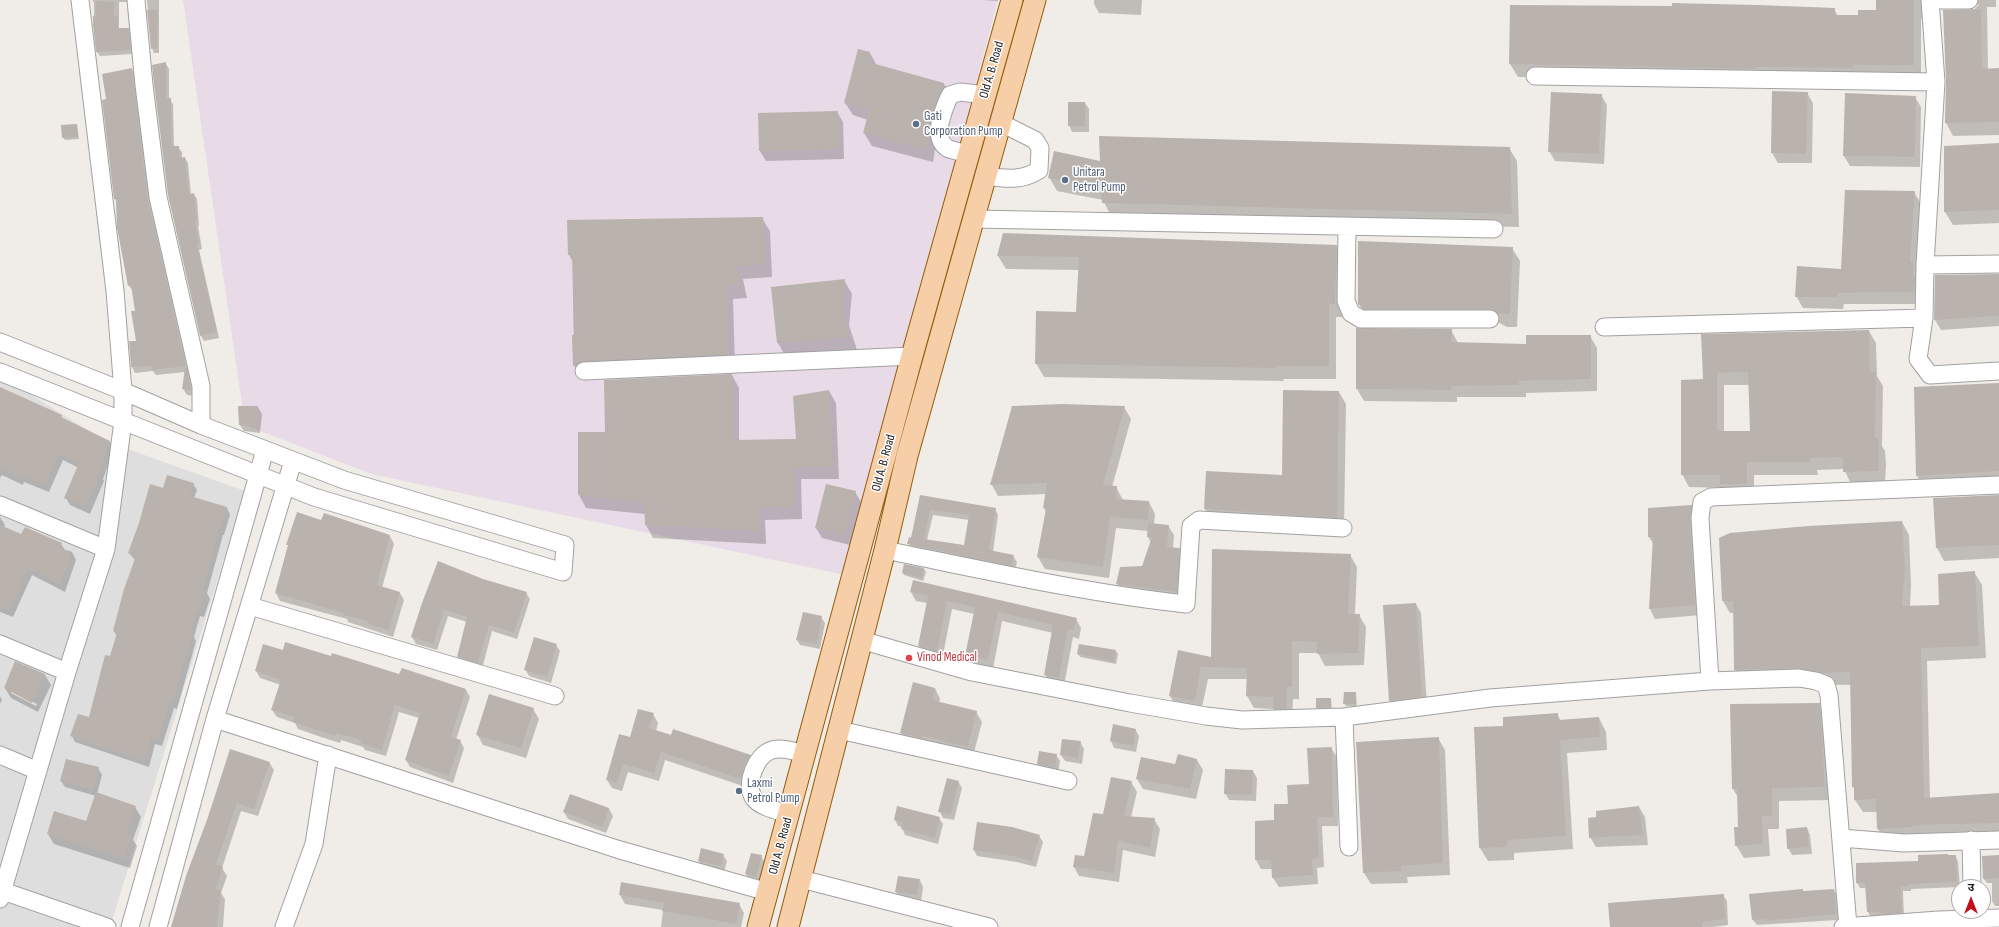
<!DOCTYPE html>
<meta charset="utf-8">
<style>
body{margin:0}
#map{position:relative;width:1999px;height:927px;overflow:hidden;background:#f0ede8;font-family:"Sofia Sans Condensed","Noto Sans Devanagari",sans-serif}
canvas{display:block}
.north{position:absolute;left:1951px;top:879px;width:40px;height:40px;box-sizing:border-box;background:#fff;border:1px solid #a6a6a6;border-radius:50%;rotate:0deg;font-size:11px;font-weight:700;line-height:16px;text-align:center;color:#202020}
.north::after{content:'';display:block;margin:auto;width:14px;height:18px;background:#c20f1b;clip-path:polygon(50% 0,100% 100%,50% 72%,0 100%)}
</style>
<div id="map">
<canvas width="1999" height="927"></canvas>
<div class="north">उ</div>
</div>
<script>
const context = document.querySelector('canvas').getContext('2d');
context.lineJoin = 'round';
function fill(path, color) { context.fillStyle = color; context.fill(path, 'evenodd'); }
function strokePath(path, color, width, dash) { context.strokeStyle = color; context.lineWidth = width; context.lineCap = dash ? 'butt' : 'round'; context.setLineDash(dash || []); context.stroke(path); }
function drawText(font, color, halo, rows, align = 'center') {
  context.font = font + ' "Sofia Sans Condensed",sans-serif'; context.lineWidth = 3; context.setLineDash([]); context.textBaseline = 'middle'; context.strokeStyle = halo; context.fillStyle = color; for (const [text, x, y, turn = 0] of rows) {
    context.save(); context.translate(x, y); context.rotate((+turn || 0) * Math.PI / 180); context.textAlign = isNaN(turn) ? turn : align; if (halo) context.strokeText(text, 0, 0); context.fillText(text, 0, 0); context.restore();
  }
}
const residential = new Path2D(`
 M0 375 105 441 245 491 110 927H0Z`);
const industrial = new Path2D(`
 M183 0H998L845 575 371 474 245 425Z`);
const shadow = new Path2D(`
 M92 0H130L129 2H119V29H128L131 33 132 54 100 56 97 52 94 24V2Z
 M147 0H159V53H154L152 48Z
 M982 0H998V1Z
 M1094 0H1142L1141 15 1099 13 1094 4Z
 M1877 0H1925L1924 18H1921V77L1762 81 1518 77 1510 64 1511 6 1834 9 1838 16H1859L1877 11Z
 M1948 0H1996V7H1987L1988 70 1999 69V135L1953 136 1946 123 1974 10 1979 4 1949 3Z
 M870 53 877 66 944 84 951 96 939 125 933 162 872 146 864 133 868 120 853 115 845 103Z
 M166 64 169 69V99L173 104 174 147H178L182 152V159L185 158 188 163 191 195 194 194 197 199 199 226H198L202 249 199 250 219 338 204 341 201 336 169 195 153 66Z
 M132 69 135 75 151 206 194 396 187 395 183 389 185 372 156 375 153 371 135 373 132 367 130 342H137L136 312 133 291 129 286 117 202 115 199 108 100Z
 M1807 93 1813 103 1812 163H1778L1772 153Z
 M1846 94 1915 97 1921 107 1920 167 1850 166 1844 156Z
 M1601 95 1607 105 1604 164 1555 161 1549 151Z
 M1085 103 1089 109V132H1072L1069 125Z
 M837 112 843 122 844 159 766 161 760 151 759 114Z
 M77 125 79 139 65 140 63 137Z
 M1999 144V223L1953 225 1945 212V147Z
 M1509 148 1517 161 1519 227 1111 216 1103 200 1057 191 1049 177 1101 163Z
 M1914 192 1921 204V304H1844L1843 309 1803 308 1796 296 1842 270Z
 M762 218 770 231 772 277 743 279 747 298 733 299 735 367 582 378 574 365 573 262 569 255Z
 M1336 246 1344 259 1342 317H1336V379H1283L1284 381 1044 377 1036 363 1077 313 1079 270 1006 269 998 256Z
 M1512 248 1520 261 1517 327H1507L1498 322H1372L1367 318 1359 304Z
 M1999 275V326L1941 330 1935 320Z
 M844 280 852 294 849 325 857 350 786 357 778 343 772 288Z
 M1357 329 1451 330 1458 343 1527 345 1590 336 1597 348V391L1526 393V397H1457V402L1364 401 1357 389Z
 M1869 331 1876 343 1877 376 1883 386 1882 446 1885 451 1886 465 1885 483 1851 484 1844 469 1817 470 1818 475H1754V496H1728L1723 488 1689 487 1682 474 1704 380 1702 335ZM1724 385H1749L1751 432H1724Z
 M732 375 739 388V441L797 440 829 391 836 403 839 479H801L802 519 765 520 766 544 653 538 646 525 645 514 586 508 579 495V433H606Z
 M1999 385V484L1924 489 1917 476Z
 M0 388 61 416 63 420 110 442 114 449 103 479 104 481 90 514 70 505 66 498 79 468 63 460 49 492 24 482 23 485 2 475 0 478Z
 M1339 392 1346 404 1344 530 1212 521 1205 509 1283 476Z
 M258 407 262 414 260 433 244 431 240 425Z
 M1013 407H1124L1131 419 1112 487H1116L1123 500 1149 502 1155 514 1154 525 1168 526 1174 535 1173 548 1179 549 1185 558 1182 601 1123 593 1117 584 1143 567 1151 543 1148 537V531L1116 528 1109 578 1045 569 1038 557 1046 512 1044 508 1046 494 998 496 992 485Z
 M193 484 197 490 194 498 227 508 230 515 224 535H223L207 593 210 599 204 617 200 616 194 637 196 641 177 709 174 708 162 746 155 744 149 767 75 742 72 736 89 719 110 658 117 636 114 631 135 560 129 553 164 489Z
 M855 492 861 502 850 545 822 538 816 528Z
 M1999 495V558L1944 561 1937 548Z
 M920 496 995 509 998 515 993 552 1013 556 1017 562 1015 571 912 550 909 544 912 539ZM933 515 969 520 965 547 927 540Z
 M1691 506 1697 516 1701 615 1655 619 1650 609 1654 545 1649 537Z
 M0 517 5 525 4 528 22 536 61 544 65 550 72 552 76 560 65 592 32 575 13 617 0 612Z
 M322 521 390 536 394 544 382 588 400 593 404 600 393 637 348 622 347 619 280 601 276 593 289 546 288 545Z
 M1902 522 1909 535 1911 585 1910 607 1940 606 1974 572 1982 585 1986 658 1927 661 1930 799 1999 795V836L1885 842 1878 829 1877 812H1863L1855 800V791L1853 787 1851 685 1742 683 1735 670 1734 613H1730L1723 601Z
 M1350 555 1357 567 1355 615H1359L1366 627 1364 665 1325 666 1318 653H1299V699H1293L1292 721H1281L1274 709 1254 708 1247 696 1248 679H1208L1201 712 1177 708 1170 696 1179 652 1212 658Z
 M904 565 924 569 926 572 923 581 904 575 903 573Z
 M482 580 526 593 530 599 517 639 492 631 482 669 461 663 458 656 467 622 448 616 437 650 416 644 412 637 423 603Z
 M911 592 1076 619 1081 628 1079 639 1073 637 1064 686 1050 683 1045 674 1053 633 1002 621 993 669 972 665 966 656 974 614 952 609 942 660 924 655 919 646 927 603 916 601Z
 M1416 604 1421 613 1427 706 1395 710 1390 701Z
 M821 617 825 623 820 649 800 645 797 640Z
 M556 645 560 651 551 683 529 676 525 669Z
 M1080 645 1116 651 1118 654 1116 664 1080 657 1078 654Z
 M283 651 332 657 400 676 466 690 470 697 456 740 460 741 464 748 453 783 410 767 406 760 419 718 399 712 386 756 365 750 363 747 341 740 340 743 321 737 298 729 295 723 277 717 272 710 281 685 260 678 256 671Z
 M45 675 51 685 38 712 11 698 5 688ZM11 691 37 704 36 706 11 693Z
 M935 688 940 699 939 703 976 712 982 722 973 756 907 743 901 733Z
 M1356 693 1357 707 1346 706 1344 703Z
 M0 696 2 700 0 704Z
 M1331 699 1332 710H1318L1317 708Z
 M1819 704 1826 716 1832 800 1779 801V829H1768L1770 856 1744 858 1736 845 1739 828V799L1733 789Z
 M533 709 539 719 526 758 483 745 477 734Z
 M653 714 658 723 656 731 750 756 755 764 746 787 665 760 659 781 628 772 622 791 612 788 607 780 631 738Z
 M1557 714 1561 721 1599 718 1606 732 1607 750 1567 753 1573 849 1514 853V860L1488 861 1480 848 1504 726Z
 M1114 725 1135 729 1139 736 1136 752 1114 748 1111 741Z
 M1438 738 1445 750 1450 875 1407 877 1408 883 1371 884 1364 873Z
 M1080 742 1084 749 1082 764 1065 761 1061 755Z
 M1331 748 1337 757 1338 826H1322L1324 867 1317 868 1318 884 1279 887 1273 878V869H1261L1256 860 1289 805 1310 785Z
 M1056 755 1060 761 1058 774 1042 770 1038 764Z
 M1178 756 1197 760 1203 770 1196 799 1143 789 1137 779 1176 765Z
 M269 762 274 770 258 816 241 811 222 868 227 876 221 893 225 899 223 927H172L209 817Z
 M98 768 102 775 97 794 135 807 141 817 133 840 137 846 130 868 54 844 48 834 55 813 87 823 96 796 65 787 61 781Z
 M1253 771 1257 778 1256 801 1229 800 1225 793Z
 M958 781 962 788 954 820 943 818 940 812Z
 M1131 782 1137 792 1131 817 1154 819 1160 829 1155 857 1123 850 1119 882 1079 876 1074 867 1084 857 1103 815Z
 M571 795 609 809 613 816 606 833 568 819 564 812Z
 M898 807 939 818 943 824 938 844 905 835 902 827 898 826 895 820Z
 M1639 807 1645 817 1648 845 1596 847 1590 837Z
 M1807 828 1810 835 1812 854 1792 855 1788 848Z
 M1039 836 1043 842 1036 867 1017 862 977 856 974 850Z
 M723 855 727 861 724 872 702 867 699 861Z
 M761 856 765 863 760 883 750 881 746 874Z
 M1955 856 1958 861 1960 887 1911 889V891H1903L1904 918 1871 917 1868 912 1867 888H1860L1857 883V864L1919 862Z
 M1999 856V906H1995L1992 901V883H1987L1984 879 1983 857Z
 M920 880 923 887 921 902 900 898 896 892Z
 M1834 890 1837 895 1838 920 1757 925 1753 920 1750 895Z
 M620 895 739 904 744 913 741 927H661L663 910 625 904Z
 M1723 895 1727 901 1728 925 1713 927H1611Z`);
const building = new Path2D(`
 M1876 0H1914V65H1853V68L1755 67V69L1509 64 1510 5 1672 6V3L1757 5 1835 8V15H1858V10H1876Z
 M96 1 115 2 114 16H118V28H129L131 50 96 52 93 24V16H96Z
 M1981 9 1982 69 1999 68V122L1945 123 1946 81 1943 10Z
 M147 10H158L157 48 151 49Z
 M858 49 870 52 868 62 944 83 932 112 926 150 863 133 869 110 844 103Z
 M166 62V98H171L172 146H179L180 158 185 157 189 194 194 193 197 220 195 221 199 244H197L217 332 200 336 168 195 154 84 152 65Z
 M132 68 148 199 186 366 152 370V366L131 367 129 341H136L131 311H135L131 285 128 286 117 227 116 199H114L102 100 106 99 102 74Z
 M1772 91 1808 92 1806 154 1771 153Z
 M1551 92 1602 94 1599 154 1548 152Z
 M1845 93 1916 96 1915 157 1843 156Z
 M1068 102H1085V126H1068Z
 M838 111 839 149 759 151 758 113Z
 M77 124 78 137 62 138 61 125Z
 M1099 136 1510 147 1512 214 1102 203 1101 189 1048 178 1054 151 1100 161Z
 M1999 143V210L1944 212V146Z
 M1845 190 1915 191 1910 262H1913V277H1915L1914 292 1837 293V297H1795L1797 266 1841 269Z
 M763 217 765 264 736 266 740 285 726 286V328L728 354 584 361 573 366 572 335H574L572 255H568L567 220Z
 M1003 233 1337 245 1335 304H1329V366H1276V368L1035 364 1036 311 1076 312 1079 257 997 256Z
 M1358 241 1513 247 1510 314 1498 313 1490 309H1364L1358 304Z
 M1999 274V316L1934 320 1935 275Z
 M845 279 842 310 850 337 777 343 771 287Z
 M1356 328 1452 329 1451 342 1526 344V335H1591V379L1519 381V385L1451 386V390L1356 389Z
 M1869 330 1870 372H1876L1875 438H1878L1879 452 1878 471 1843 472V457L1810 458 1811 462H1747V484H1720V475H1681V380L1703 379 1701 334ZM1748 372 1750 431H1717V373Z
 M185 368H187L191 390 182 389Z
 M732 374 733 440 796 439 793 396 829 390 833 467H794L795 507H758L760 531 645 525 644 502 578 495V432H605L604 380Z
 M1999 383V471L1916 476 1914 387Z
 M0 387 62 415 61 417 110 441 99 472 100 473 86 507 64 498 79 463 59 454 45 485 20 476 19 478 0 469Z
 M1283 390 1339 391 1337 518 1204 509 1206 471 1282 475Z
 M1062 404 1125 406 1103 485 1117 486 1116 499 1149 501 1148 520 1110 517 1103 567 1037 557 1046 509 1043 508 1047 483 990 485 1012 406Z
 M238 406H258L257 427 239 425Z
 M167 475 194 483 190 496 227 507 221 529H219L203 590 207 591 200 611 197 610 191 633H193L173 703 170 702 158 740 151 738 145 761 70 736 78 714 89 717 105 655 110 656 117 633 113 631 124 589 136 556 128 553 139 523 150 484 163 488Z
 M826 484 856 491 845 535 815 528Z
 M920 495 996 508 989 550 1014 555 1012 566 907 544 909 537 911 538ZM930 510 969 515 964 545 924 539Z
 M1999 495V545L1936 548 1933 498Z
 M1692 505 1690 519 1695 605 1649 609 1653 537H1648V508Z
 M297 512 321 520 324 513 390 535 377 585 400 592 389 630 367 624 368 621 343 615V613L275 593 288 545H286Z
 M1902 521 1905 571 1902 606 1939 605 1938 574 1975 571 1979 646 1921 648 1924 798 1999 793V823L1913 825V827L1877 829 1876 799 1854 800V787H1852L1850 672 1822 673 1799 668 1734 670 1733 601H1722L1719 538 1730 533 1808 526Z
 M1148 523 1169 525 1167 547 1180 548 1177 592 1116 584 1120 567 1142 566 1152 537H1147Z
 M0 525 21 534 25 527 62 543 60 548 72 552 61 585 28 569 9 611 0 607Z
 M1212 549 1351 554 1348 614H1360L1358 653 1317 654V642L1292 641V687H1287L1286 709H1273L1274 697 1246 696 1247 668 1201 667 1195 701 1169 696 1178 650 1211 657Z
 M438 561 483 579 527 592 514 633 489 625 478 663 457 657 467 617 444 610 433 644 411 637 422 603Z
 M904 564 924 568 922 578 902 573Z
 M913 580 1077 618 1074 630 1068 629 1059 678 1044 675 1053 625 998 612 988 660 965 656 975 607 947 601 937 652 918 646 928 596 910 592Z
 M1416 603 1422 697 1389 701 1383 605Z
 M803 612 822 616 817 644 796 640Z
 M534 637 557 644 547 677 524 670Z
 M285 642 331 656 332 653 399 674 402 668 466 689 451 737 461 740 449 776 405 760 420 713 395 705 382 750 360 743 361 740 337 733 336 736 316 730 293 722 294 717 271 710 281 680 255 671 263 644 283 650Z
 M1079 644 1116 650 1114 662 1077 654Z
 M15 661 45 674 32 703 4 688Z
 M913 682 935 688 932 700 977 711 968 747 922 736 921 738 900 733Z
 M1344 692H1356V704H1343Z
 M489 694 534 708 521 748 476 735Z
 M1316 698H1331V707L1316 708Z
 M1820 703 1825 787 1772 788V816H1762L1763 844 1735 846 1734 827H1738L1737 789H1732L1730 704Z
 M638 709 654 713 649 728 671 735 673 729 751 755 744 766 741 779 661 752 654 773 623 764 617 783 606 780 619 734 630 737Z
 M1558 713V720L1599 717 1600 737 1560 740 1566 836 1507 840V847L1479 848 1474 727 1503 726V717Z
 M1113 724 1136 729 1133 746 1110 741Z
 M1439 737 1443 863 1401 866V871L1363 873 1356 742Z
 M1062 739 1081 741 1078 758 1060 755Z
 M1332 747 1333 817H1317L1319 858 1312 859 1313 875 1272 878 1271 860H1255V821L1274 820V804H1288L1287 785 1309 784 1307 748Z
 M230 749 270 762 254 809 237 803 216 864 223 867 216 889 221 890 217 927H171L186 876 208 817Z
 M1039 751 1057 754 1055 768 1037 764Z
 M1178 754 1197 759 1190 789 1136 779 1141 757 1175 764Z
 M66 759 99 767 93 790 60 781Z
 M1225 769 1253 770 1252 795 1224 794Z
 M1111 777 1132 781 1124 816 1155 818 1150 848 1118 841 1114 873 1073 867 1075 855 1084 856 1093 813 1103 814Z
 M947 778 959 781 951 814 938 812Z
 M96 792 136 806 126 834 132 835 125 859 47 834 54 811 86 821Z
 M570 794 609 808 603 827 563 812Z
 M897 806 940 817 935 838 901 829 902 822 894 820Z
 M1639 806 1643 835 1589 838 1588 818 1596 817V811Z
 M977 822 1012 827 1040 835 1032 861 1013 856 973 850Z
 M1807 827 1809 847 1787 849 1786 829Z
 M701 848 724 854 721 866 698 861Z
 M751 853 762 855 756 877 745 874Z
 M1948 854V855H1956L1957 882 1908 884V886H1901L1902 913 1879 914V912H1867L1865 883H1856V863L1918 861V855Z
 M1999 855V878L1983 879 1982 856Z
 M898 876 920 879 917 895 895 892Z
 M621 882 740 903 736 924 662 911 664 903 619 895Z
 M1803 889V891L1834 889 1836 914 1766 921 1765 919 1752 920 1749 894Z
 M1724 894 1725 919 1702 922V927H1610L1608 903Z`);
const minor = new Path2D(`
 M136 0 144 85 158 197 201 386V425
 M1930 0 1936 82 1925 265 1924 318 1918 359 1930 375 1999 371
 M1930 0H1969
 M1535 76 1936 82
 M968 154C962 152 953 151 947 148 931 137 944 108 950 95L960 92 985 95
 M986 176C1006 179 1022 181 1039 170L1040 148 1035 140 1001 123
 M974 219 1494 229
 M1347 226 1346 301 1351 313 1361 319H1490
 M1925 265 1999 264
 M1604 327 1924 318
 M0 342 123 391 201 425 344 480 565 545 563 572 314 497 0 372
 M584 371 912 356
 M0 505 106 549
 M885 550C984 570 1085 593 1186 604L1191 526 1199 520 1343 528
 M250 606 555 696
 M861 640 972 672 1130 703 1206 716 1242 720 1344 717 1490 698 1710 681 1799 678 1816 681 1826 685 1829 695 1848 927
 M0 644 67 672
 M1710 681 1700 518 1702 502 1711 497 1999 485
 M1344 717 1349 847
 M215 719 620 850 768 892
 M839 730 1068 781
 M0 755 38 771
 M789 814C779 811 759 807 753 797 745 783 756 755 772 750 783 747 795 751 805 755
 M1841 838 1904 843 1999 840
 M1971 840 1972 887
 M801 879 989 927
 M0 890 107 927
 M0 899 67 672 106 549 123 421V391L115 291 80 0
 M130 927 265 450
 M158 927 215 719 293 461
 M284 927 314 844 328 755
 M1843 927 1939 920 1999 918`);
const major = new Path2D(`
 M758 927 912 356 1012 0
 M788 927 885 550 907 456 1035 0`);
const markers = [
 [916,124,4,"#5c6f8a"],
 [1065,180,4,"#5c6f8a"],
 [909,658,4,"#e0444e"],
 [739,791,4,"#5c6f8a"]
];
const streetNames = [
 ["Old A. B. Road",992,70,-74],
 ["Old A. B. Road",884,463,-75],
 ["Old A. B. Road",781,846,-75]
];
const serviceNames = [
 ["Gati",924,117],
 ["Corporation Pump",924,132],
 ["Unitara",1073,173],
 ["Petrol Pump",1073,188],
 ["Laxmi",747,784],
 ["Petrol Pump",747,799]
];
const healthNames = [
 ["Vinod Medical",917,658]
];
fill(residential, '#dedede');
fill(industrial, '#e9dae7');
fill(shadow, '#0003');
fill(building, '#bab2ad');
strokePath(minor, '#a1a1a1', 19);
strokePath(major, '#925c0b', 23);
strokePath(minor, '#fff', 17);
strokePath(major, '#f6cea7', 21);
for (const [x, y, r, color] of markers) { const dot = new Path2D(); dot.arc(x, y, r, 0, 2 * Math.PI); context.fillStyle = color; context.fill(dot); strokePath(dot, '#fff', 1.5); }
drawText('13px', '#202020', '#fff', streetNames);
drawText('13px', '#4e5e75', '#fff', serviceNames, 'left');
drawText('13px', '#be3a42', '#fff', healthNames, 'left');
</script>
